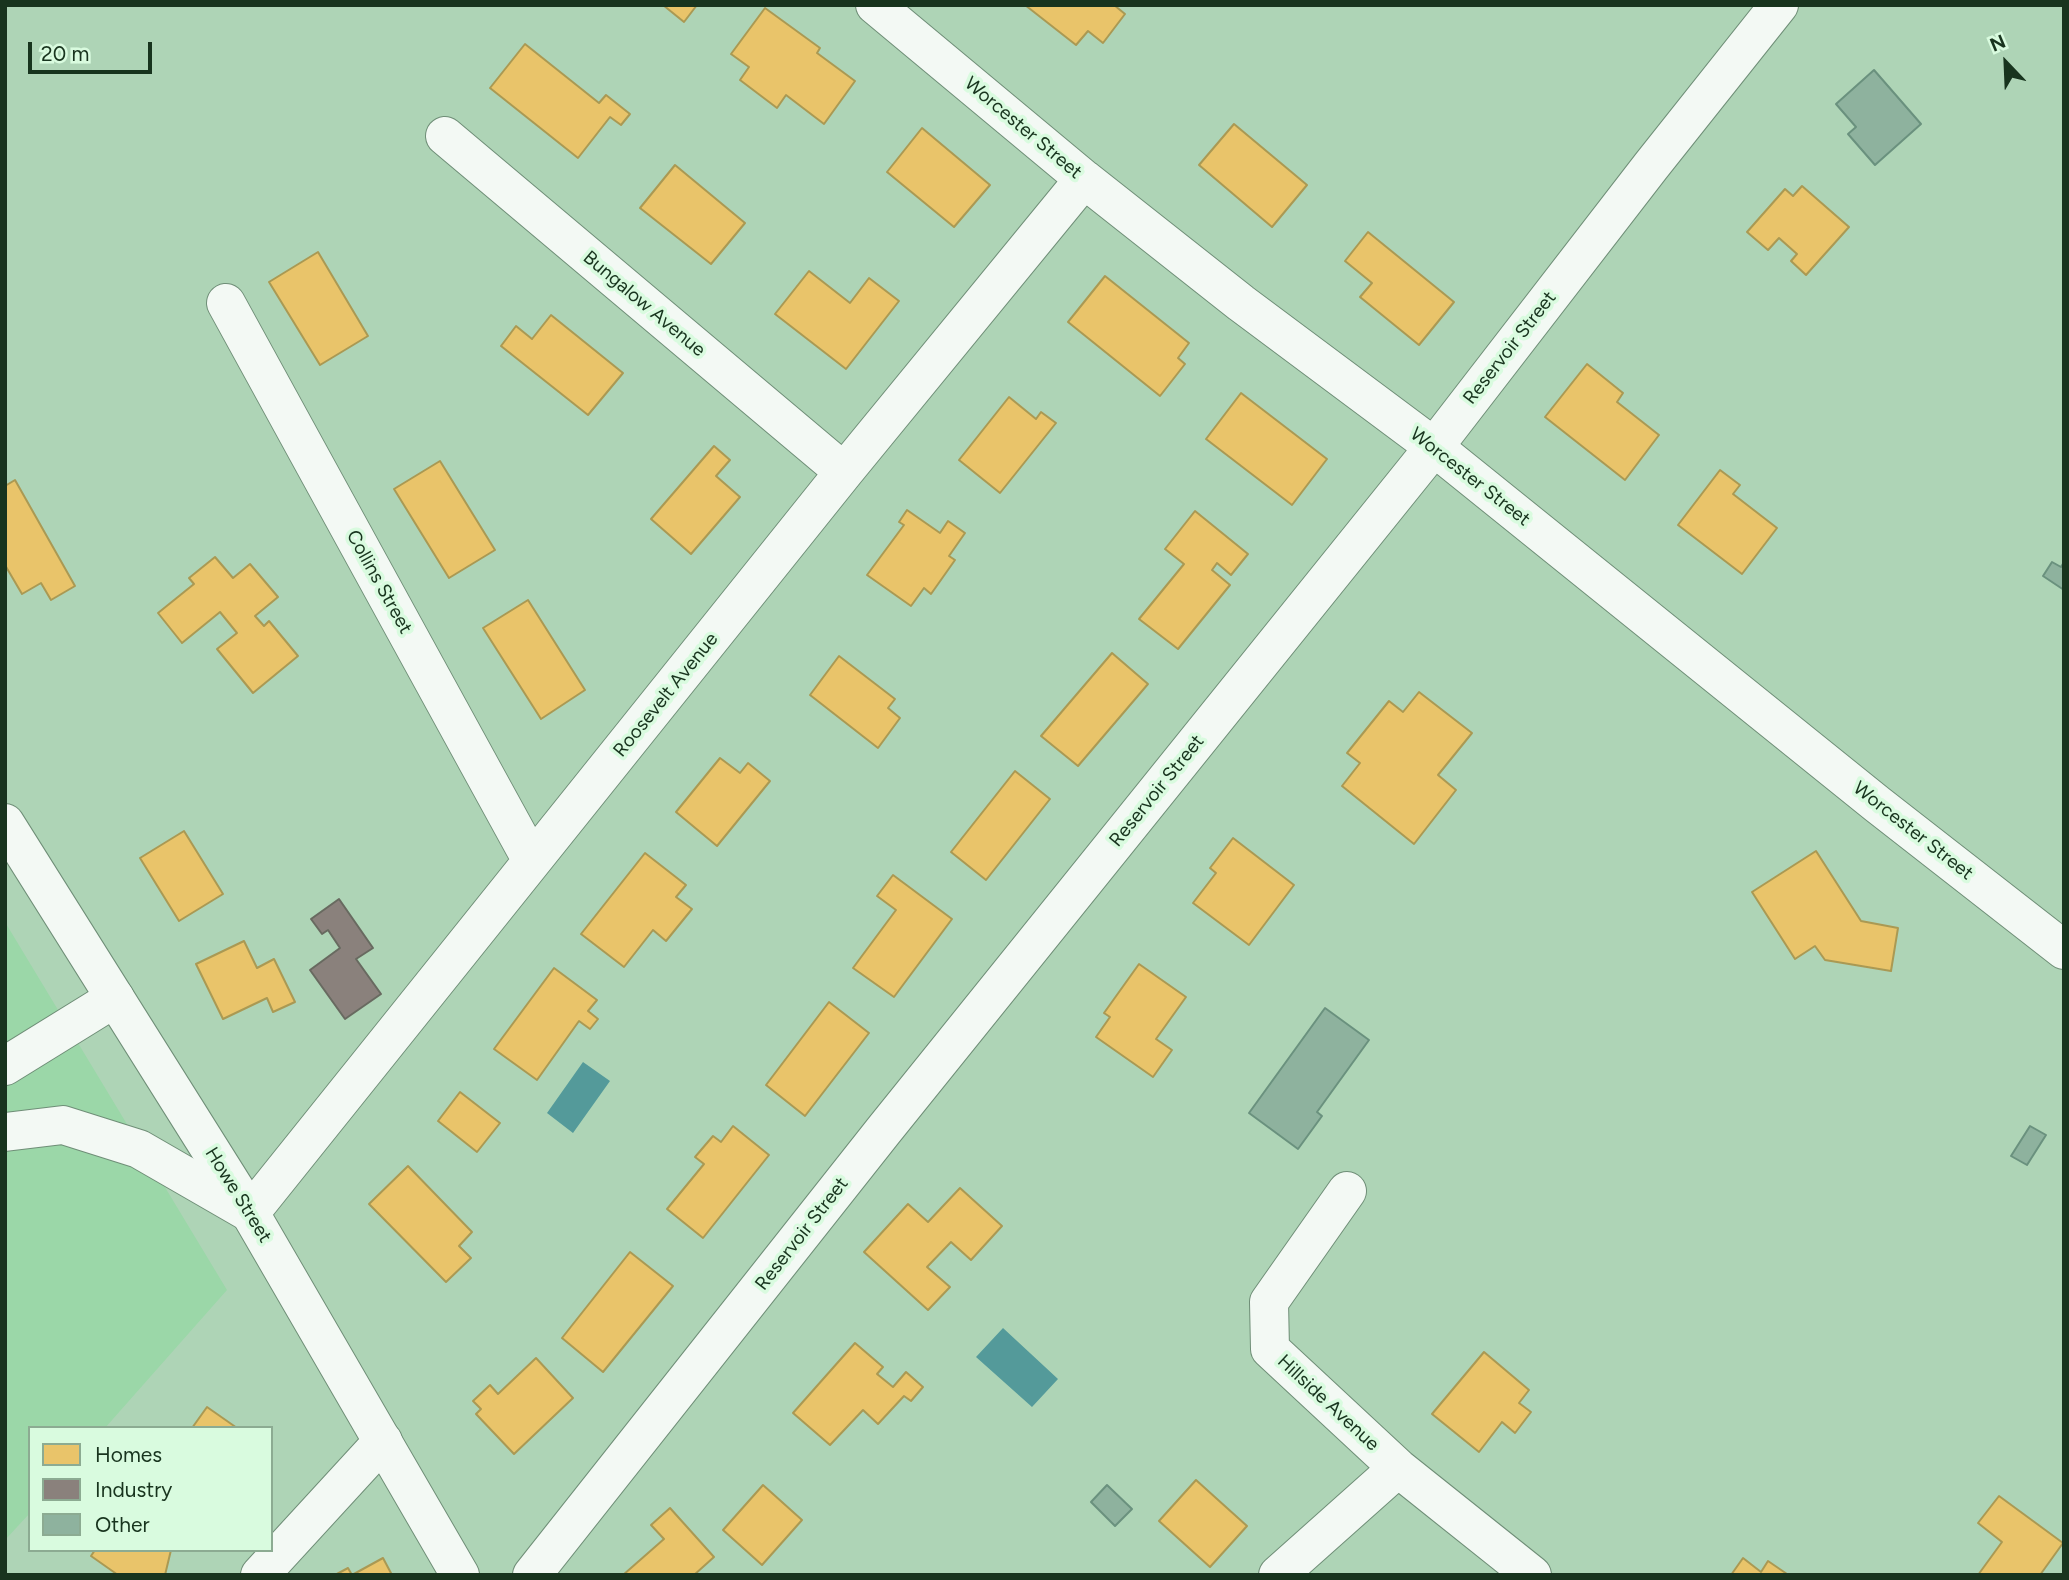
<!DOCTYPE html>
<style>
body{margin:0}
#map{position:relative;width:2069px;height:1580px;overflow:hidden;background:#aed4b6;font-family:Figtree,sans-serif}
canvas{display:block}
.frame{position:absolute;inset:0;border:7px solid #18341e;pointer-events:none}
.legend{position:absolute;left:28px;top:1426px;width:245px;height:126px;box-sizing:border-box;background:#d9fbdf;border:2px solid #8cab92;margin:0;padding:9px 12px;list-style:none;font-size:21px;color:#18341e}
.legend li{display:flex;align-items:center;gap:14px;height:35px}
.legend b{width:35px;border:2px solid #8cab92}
.north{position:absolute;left:1971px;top:28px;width:70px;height:70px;-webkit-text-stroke:5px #d9fbdf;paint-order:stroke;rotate:337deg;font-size:19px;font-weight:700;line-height:28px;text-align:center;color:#18341e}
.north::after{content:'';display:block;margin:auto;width:24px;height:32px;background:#18341e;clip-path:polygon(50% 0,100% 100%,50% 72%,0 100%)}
.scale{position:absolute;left:28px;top:42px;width:124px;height:32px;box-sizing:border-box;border:4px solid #18341e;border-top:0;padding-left:9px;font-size:21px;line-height:24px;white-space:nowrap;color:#18341e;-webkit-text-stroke:5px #d9fbdf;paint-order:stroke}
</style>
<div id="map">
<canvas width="2069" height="1580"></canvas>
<div class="frame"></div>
<ul class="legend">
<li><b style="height:19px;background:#e9c46a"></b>Homes</li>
<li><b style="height:19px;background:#8a817c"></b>Industry</li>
<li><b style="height:19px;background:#8eb29e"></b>Other</li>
</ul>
<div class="north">N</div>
<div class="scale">20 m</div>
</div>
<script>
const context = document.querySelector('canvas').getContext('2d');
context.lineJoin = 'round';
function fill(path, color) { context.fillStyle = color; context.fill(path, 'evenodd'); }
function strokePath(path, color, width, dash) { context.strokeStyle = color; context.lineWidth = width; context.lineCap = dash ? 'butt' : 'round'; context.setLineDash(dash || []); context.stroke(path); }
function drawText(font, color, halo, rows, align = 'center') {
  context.font = font + ' Figtree,sans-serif'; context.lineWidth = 7; context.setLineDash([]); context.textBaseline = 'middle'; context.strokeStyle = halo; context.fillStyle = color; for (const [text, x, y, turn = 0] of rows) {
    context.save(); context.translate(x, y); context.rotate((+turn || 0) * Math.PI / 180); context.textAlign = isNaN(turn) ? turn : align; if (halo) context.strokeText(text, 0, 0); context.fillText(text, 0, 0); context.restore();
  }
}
const built = new Path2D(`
 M5 922 227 1290 105 1428H30V1513L5 1540Z`);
const water = new Path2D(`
 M583 1062 610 1081 573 1133 547 1113Z
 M1003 1328 1058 1379 1032 1407 976 1357Z`);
const homes = new Path2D(`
 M663 5H697L684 22Z
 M1025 5H1114L1125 14 1103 43 1088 31 1076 45Z
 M765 8 820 48 817 53 855 81 824 124 786 95 777 108 740 80 749 67 731 54Z
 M525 44 599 103 606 95 630 114 621 125 610 117 578 158 490 88Z
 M1234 124 1307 185 1272 227 1199 165Z
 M922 128 990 185 954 227 887 172Z
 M675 165 745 223 711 264 640 208Z
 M1802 186 1849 227 1806 275 1791 261 1797 254 1779 238 1768 250 1747 232 1785 189 1793 196Z
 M1368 232 1454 302 1419 345 1360 297 1372 283 1345 261Z
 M318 252 368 336 320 365 269 282Z
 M809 271 850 303 869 278 899 301 846 369 775 314Z
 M1105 276 1189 343 1178 358 1185 364 1160 396 1068 322Z
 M551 315 623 373 588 415 501 346 516 326 532 339Z
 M1587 364 1623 393 1617 402 1659 435 1625 480 1545 417Z
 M1241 393 1327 459 1292 505 1206 439Z
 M1009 397 1036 419 1041 412 1056 423 1000 493 959 460Z
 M714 446 730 460 716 476 740 497 691 554 651 519Z
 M440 461 495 550 449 578 394 489Z
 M1720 470 1740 485 1733 494 1777 528 1742 574 1678 525Z
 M15 480 75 586 51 600 41 583 22 594 5 565V486Z
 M907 510 940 533 948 521 965 533 949 556 955 560 931 594 924 588 911 606 867 575 904 525 899 522Z
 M1195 511 1248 554 1231 575 1217 563 1212 570 1230 585 1178 649 1139 619 1184 564 1165 549Z
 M215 557 233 578 250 564 278 597 255 616 264 626 269 621 298 656 253 693 217 649 237 633 220 612 182 643 158 613 194 584 189 578Z
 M528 600 585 690 541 719 483 628Z
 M1112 653 1148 684 1078 766 1041 736Z
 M839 656 895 699 888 708 900 718 878 748 810 695Z
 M1419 692 1472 733 1438 775 1456 790 1414 844 1342 786 1360 763 1347 753 1389 701 1403 712Z
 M720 758 740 773 748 763 770 781 717 846 676 812Z
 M1015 771 1050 799 986 880 951 852Z
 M184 831 223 894 179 921 140 858Z
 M1233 838 1294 885 1249 945 1193 903 1216 873 1210 868Z
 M1816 851 1861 921 1898 928 1891 971 1825 960 1815 946 1795 959 1752 892Z
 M645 853 686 885 676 897 692 909 666 941 653 930 624 967 581 934Z
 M893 875 952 919 894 997 853 968 896 910 877 896Z
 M244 941 257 968 274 959 295 1002 273 1012 267 998 223 1019 196 964Z
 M1139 964 1186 997 1156 1039 1172 1050 1153 1077 1096 1037 1110 1017 1104 1013Z
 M554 968 597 1000 588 1011 598 1019 590 1029 579 1021 537 1080 494 1049Z
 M829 1002 869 1033 805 1116 766 1085Z
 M460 1092 500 1123 477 1152 438 1121Z
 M733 1126 769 1155 703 1238 667 1209 704 1164 695 1157 713 1136 721 1142Z
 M408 1166 472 1232 459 1246 471 1258 446 1282 369 1204Z
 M960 1188 1002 1226 971 1260 951 1242 927 1267 950 1287 928 1310 864 1252 908 1204 928 1222Z
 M630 1252 673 1286 603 1372 562 1338Z
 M855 1343 883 1367 877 1374 893 1387 906 1372 923 1387 911 1401 904 1396 878 1424 863 1410 830 1445 793 1413Z
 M1484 1352 1529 1390 1519 1403 1531 1412 1515 1433 1502 1422 1479 1452 1432 1414Z
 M536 1358 573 1398 514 1454 476 1414 481 1409 473 1401 490 1385 498 1394Z
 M207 1407 237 1428H192Z
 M1196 1480 1247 1526 1210 1567 1159 1521Z
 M763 1485 802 1520 762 1565 723 1530Z
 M1999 1496 2063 1543 2040 1575H1978L2002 1542 1978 1523Z
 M670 1508 714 1557 694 1575H623L664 1539 651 1525Z
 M95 1550H171L165 1575H118L91 1556Z
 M383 1558 392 1575H352Z
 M1743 1558 1761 1572 1768 1561 1787 1574 1731 1575Z
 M348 1568 352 1575H335Z`);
const industry = new Path2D(`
 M339 899 373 948 356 959 381 994 345 1019 310 970 340 948 328 930 322 934 311 919Z`);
const building = new Path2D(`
 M1874 70 1921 124 1875 165 1848 134 1856 127 1836 104Z
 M2052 562 2061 567 2064 562V590L2043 576Z
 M1325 1008 1369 1040 1317 1112 1322 1116 1298 1149 1249 1113Z
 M2030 1126 2046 1135 2027 1165 2011 1156Z
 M1107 1485 1132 1509 1115 1526 1091 1502Z`);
const minor = new Path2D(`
 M875 5 1084 179 1241 303 1434 447 1877 804 2064 950
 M445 136 844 472
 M226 303 532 861
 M5 1066 115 998
 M5 1132 63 1125 139 1149 250 1213 844 472 1084 179
 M1347 1191 1269 1302 1270 1349 1398 1468 1532 1575
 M260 1575 383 1441
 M532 1575 884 1130 1434 447 1651 166 1779 5
 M1278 1575 1398 1468`);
const major = new Path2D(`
 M5 823 250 1213 460 1575`);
const streetNames = [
 ["Worcester Street",1023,128,40],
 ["Bungalow Avenue",644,304,40],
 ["Reservoir Street",1510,348,-52],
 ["Worcester Street",1470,477,38],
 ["Collins Street",379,582,61],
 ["Roosevelt Avenue",666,695,-51],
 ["Reservoir Street",1157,791,-51],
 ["Worcester Street",1913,831,38],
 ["Howe Street",238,1195,58],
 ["Reservoir Street",802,1234,-52],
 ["Hillside Avenue",1328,1403,43]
];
fill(built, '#9bd7a8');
fill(water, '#549a9a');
fill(homes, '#e9c46a');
strokePath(homes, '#aa9953', 2);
fill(industry, '#8a817c');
strokePath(industry, '#686a60', 2);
fill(building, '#8eb29e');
strokePath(building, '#6a917e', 2);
strokePath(minor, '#6f8e77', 40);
strokePath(major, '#6f8e77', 40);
strokePath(minor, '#f3f9f4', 38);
strokePath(major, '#f3f9f4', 38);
drawText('19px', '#18341e', '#d9fbdf', streetNames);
</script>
